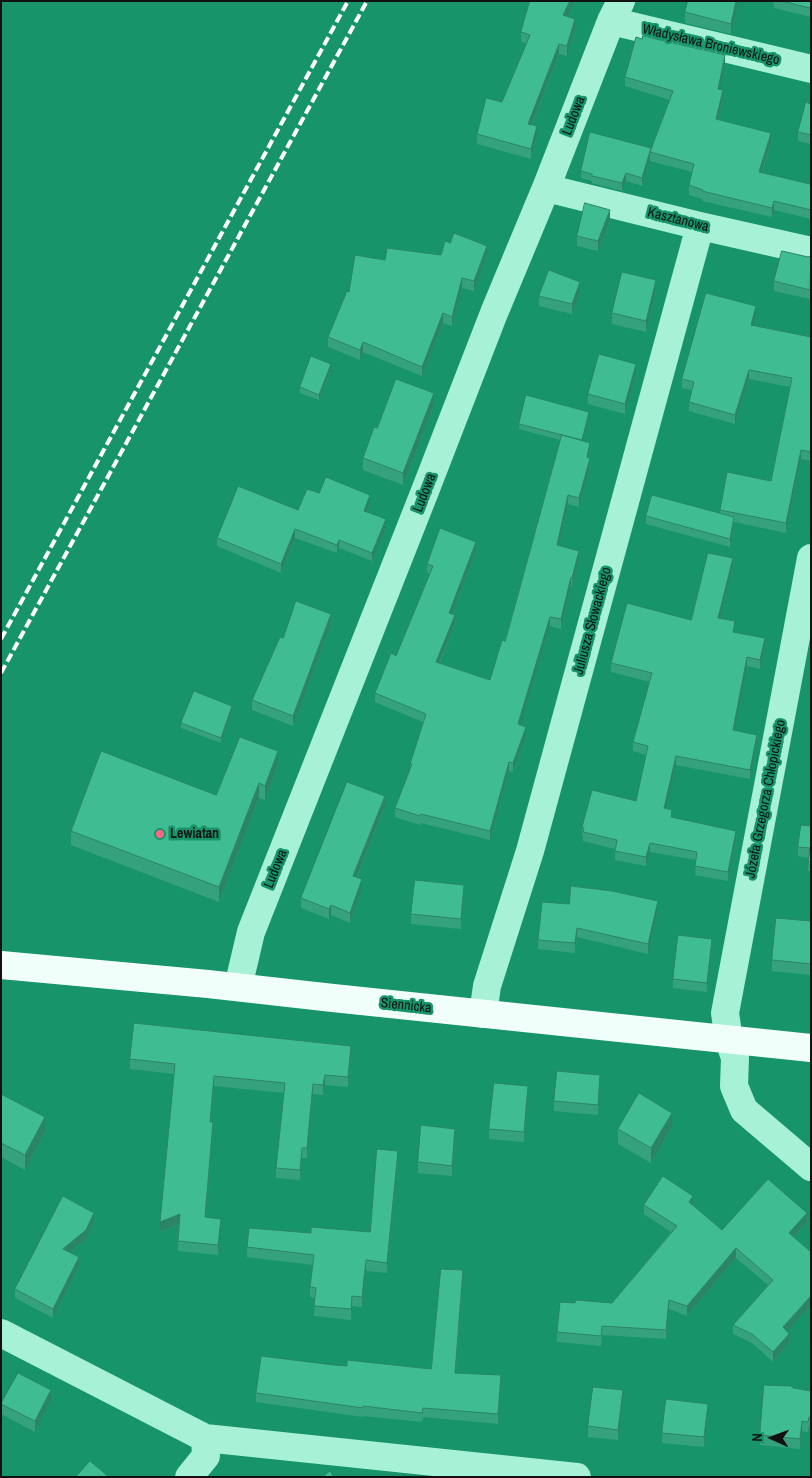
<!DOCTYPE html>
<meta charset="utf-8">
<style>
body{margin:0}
#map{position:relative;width:812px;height:1478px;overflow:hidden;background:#17946a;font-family:"Archivo Narrow",sans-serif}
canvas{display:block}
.frame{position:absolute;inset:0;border:2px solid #111;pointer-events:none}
.north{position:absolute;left:747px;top:1413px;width:50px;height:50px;-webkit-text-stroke:4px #17946a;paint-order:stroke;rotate:272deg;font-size:14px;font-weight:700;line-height:20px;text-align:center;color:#111}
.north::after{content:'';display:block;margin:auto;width:18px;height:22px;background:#111;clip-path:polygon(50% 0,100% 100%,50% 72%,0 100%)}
</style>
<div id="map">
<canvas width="812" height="1478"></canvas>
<div class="frame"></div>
<div class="north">N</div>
</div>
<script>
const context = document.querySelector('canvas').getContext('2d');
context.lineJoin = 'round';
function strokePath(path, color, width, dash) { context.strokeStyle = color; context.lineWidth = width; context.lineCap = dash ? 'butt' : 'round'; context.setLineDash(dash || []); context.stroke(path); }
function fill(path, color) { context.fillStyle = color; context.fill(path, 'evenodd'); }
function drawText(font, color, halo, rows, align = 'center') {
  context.font = font + ' "Archivo Narrow",sans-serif'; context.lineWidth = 5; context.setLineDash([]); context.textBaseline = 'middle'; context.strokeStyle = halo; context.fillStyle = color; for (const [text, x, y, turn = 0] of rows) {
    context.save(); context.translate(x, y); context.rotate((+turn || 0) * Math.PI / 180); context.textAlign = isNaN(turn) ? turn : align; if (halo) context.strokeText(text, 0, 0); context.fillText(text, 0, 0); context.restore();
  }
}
const minor = new Path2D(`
 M611 21 811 69
 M546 188 700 226 811 251
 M811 558 725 1013 729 1040 735 1058 734 1086 744 1110 811 1167
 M238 987 251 932 425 491 494 313 546 188 611 21 621 1
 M483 1014 487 986 530 851 700 226
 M1 1333 205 1438 577 1477
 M189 1477 206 1456 205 1438`);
const major = new Path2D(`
 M1 965 208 984 333 998 811 1048`);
const rail = new Path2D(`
 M1 639 348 1
 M1 673 367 1`);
const wall = new Path2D(`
 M530 1H575L567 17 575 29 567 56 559 54 532 125 537 136 531 159 477 144V134L502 102 526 44 521 41V32Z
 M738 1 731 34 685 23V12Z
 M774 1H811V17L774 8Z
 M725 64 719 89 723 100 718 120 771 142 762 173 810 184 811 180V219L774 210 772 217 702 201V199L689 195V185L692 172 650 161V159L642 186 626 181 622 191 592 183V181L581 178V171L651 149 670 100 625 86V77Z
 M811 104V144L798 141V132Z
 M610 220 598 251 577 246V236Z
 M441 255H487L474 291 462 288 452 326 443 323 422 376 363 352 360 360 328 347V337L349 292 385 260Z
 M811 256 810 299 774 291V281L808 257Z
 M656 290 646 332 612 324V313Z
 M580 293 572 314 539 306V296Z
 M756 315 753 325 811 337V461L801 459 786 533 734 522V526L730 547 646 524V516L720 513V510L771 481 790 387 749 379 735 424 689 411V402L692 390 682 388V379Z
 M331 370 319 400 300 393V387Z
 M636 374 625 414 588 404V394Z
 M434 405 403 485 363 470V458L377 428Z
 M589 417 583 441 590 452 589 458 590 467 579 507 568 504 559 546 579 560 572 587 571 586 561 629 550 626 520 725 526 736 513 772 509 771 490 840 421 823 420 825 395 817V808L410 770V764L423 722 375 702V693L396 656 430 574 427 573V564L476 551 452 614 455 624 440 663 490 680 505 641 560 440 519 429V424Z
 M319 493 370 504 367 512 386 528 372 561 339 548 337 553 295 538 281 573 217 546V538L298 510Z
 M733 566 720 618 734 632 765 647 760 669 747 666 734 730 757 743 750 779 676 765 665 808 672 817 736 840 728 881 695 875 696 860 650 852 646 866 615 860V849L583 841V836H582V827L636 801 646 755 633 751V742L650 682 611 672V663L691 620Z
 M331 624 293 726 252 710V700L283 638Z
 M232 712 221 743 181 728V723Z
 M278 765 265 800 259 798 219 902 71 845V831L216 795Z
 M385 806 357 877 362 890 350 923 331 915 329 919 301 908V898Z
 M811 826V871H808L809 858 798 856V847Z
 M464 895 461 929 411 924V914Z
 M569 904 658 910 648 954 577 937 575 953 538 949V940Z
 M811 921V975L772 971V960Z
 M712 947 707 992 673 988V979Z
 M351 1056 348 1087 325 1085 323 1095 313 1094 307 1158H302L300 1180 276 1178V1168L284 1093 214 1086 211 1122 213 1132 206 1217 221 1229 218 1255 178 1251V1241L179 1225 160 1232 174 1074 130 1069V1059Z
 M600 1086 598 1115 554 1111V1101Z
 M1 1094 45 1132 25 1170 1 1157Z
 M528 1096 524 1142 489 1139V1129Z
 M672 1127 651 1163 618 1144V1129Z
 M455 1139 452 1176 418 1173V1162Z
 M398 1161 387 1273 366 1271 362 1307 352 1306 351 1320 314 1316 315 1298 310 1297V1287L313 1265 247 1257V1247L311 1233 370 1232Z
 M644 1205H693L722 1230 807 1222 794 1237 811 1252V1305L787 1332 789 1343 773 1362 752 1343 733 1334V1325L768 1285 736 1258 687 1316 669 1309 666 1339 602 1335 601 1346 557 1342V1332L575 1303H612L671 1232 644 1214Z
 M94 1221 86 1239 70 1252 79 1266 53 1318 15 1298V1289Z
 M463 1279 456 1373 501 1385 498 1424 423 1417 422 1422 363 1416V1417L256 1402V1393L334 1365 431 1369Z
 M793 1388 811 1391V1427L809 1426 808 1432 802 1431 800 1449 760 1445V1435Z
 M51 1400 35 1432 1 1414V1404Z
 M623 1400 618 1440 588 1437V1426Z
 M708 1414 704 1447 662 1443V1433Z`);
const shadedWall = new Path2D(`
 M570 1H575L563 25V15Z
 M736 1H738V3L731 34V24Z
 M575 19V29L567 56V46Z
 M559 44V54L528 134V124Z
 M725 55V64L718 98V89Z
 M723 90V100L716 128V119Z
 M537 126V136L531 159V149Z
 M771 133V142L759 181V172Z
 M650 152V159L642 186V178Z
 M626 173V181L622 191V183Z
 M774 201V210L772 217V208Z
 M610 210V220L598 251V241Z
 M487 246V255L474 291V281Z
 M462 278V288L452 326V317Z
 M656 280V290L646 332V321Z
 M580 282V293L572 314V304Z
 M756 306V315L751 334V325Z
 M443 313V323L422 376V367Z
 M363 342V352L360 360V350Z
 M331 364V370L319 400V395Z
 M636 364V374L625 414V404Z
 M749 370V379L735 424V415Z
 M434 393V405L403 485V473Z
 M589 412V417L582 446V440Z
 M590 443V452L587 466V457Z
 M801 450V459L786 533V523Z
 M590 458V467L579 507V498Z
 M370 495V504L364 519V511Z
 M568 495V504L557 555V545Z
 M734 517V526L730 547V539Z
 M386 519V528L372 561V553Z
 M295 529V538L281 573V564Z
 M339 540V548L337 553V545Z
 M476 542V551L449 622V613Z
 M579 551V560L572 587V578Z
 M733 558V566L718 627V618Z
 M571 577V586L561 629V619Z
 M331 614V624L293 726V716Z
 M455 615V624L436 671V662Z
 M550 617V626L518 733V724Z
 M765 638V647L760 669V660Z
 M747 657V666L733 739V730Z
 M232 706V712L221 743V738Z
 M526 727V736L513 772V763Z
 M757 735V743L750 779V770Z
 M278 751V765L265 800V786Z
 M676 756V765L664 817V808Z
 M509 762V771L490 840V831Z
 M259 783V798L219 902V887Z
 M385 796V806L353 886V876Z
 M736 831V840L728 881V872Z
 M650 843V852L646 866V857Z
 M362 879V890L350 923V913Z
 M464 885V895L461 929V919Z
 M658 901V910L648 954V944Z
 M331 905V915L329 919V909Z
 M577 928V937L575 953V943Z
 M712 939V947L707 992V983Z
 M351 1046V1056L348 1087V1077Z
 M325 1075V1085L323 1095V1085Z
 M600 1075V1086L598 1115V1105Z
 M214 1076V1086L210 1132V1122Z
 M313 1084V1094L307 1158V1148Z
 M528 1086V1096L524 1142V1132Z
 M672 1113V1127L651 1163V1148Z
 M45 1117V1132L25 1170V1155Z
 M213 1122V1132L205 1227V1217Z
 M455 1129V1139L452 1176V1166Z
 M302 1148V1158L300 1180V1170Z
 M398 1151V1161L387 1273V1263Z
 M693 1196V1206L689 1202Z
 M94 1213V1221L86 1239 63 1258V1249Z
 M807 1213V1222L789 1242V1233Z
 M180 1214V1224L160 1232V1222Z
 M221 1219V1229L218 1255V1245Z
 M736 1248V1258L687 1316V1306Z
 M79 1257V1266L53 1318V1309Z
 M366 1260V1271L362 1307V1297Z
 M463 1270V1279L455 1382V1373Z
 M352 1296V1306L351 1320V1309Z
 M811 1296V1305L783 1337V1327Z
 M669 1300V1309L666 1339V1330Z
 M789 1334V1343L773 1362V1352Z
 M501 1375V1385L498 1424V1414Z
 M51 1390V1400L35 1432V1421Z
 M623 1390V1400L618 1440V1430Z
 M708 1404V1414L704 1447V1437Z
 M802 1421V1431L800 1449V1439Z`);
const building = new Path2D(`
 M530 1H570L563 15 575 19 567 46 559 44 528 124 537 126 531 149 477 134 486 98 502 102 530 35 521 32Z
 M688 1H736L731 24 685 12Z
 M782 1H811V8Z
 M643 36 725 55 718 89 723 90 716 119 771 133 759 172 810 184 811 180V210L774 201 772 208 702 191 703 190 689 185 694 164 650 152 673 91 625 77 636 37 642 39Z
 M806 102 811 104V135L798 132Z
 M590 132 651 148 642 178 626 173 622 183 592 176V174L581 171Z
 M585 203 610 210 598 241 577 236Z
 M454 233 487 246 474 281 462 278 452 317 443 313 422 367 363 342 360 350 328 337 347 291 349 292 355 255 385 260 387 248 441 255 445 241 450 243Z
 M782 251 808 257 811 256 810 290 774 281Z
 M549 270 580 282 572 304 539 296Z
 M622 272 656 280 646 321 612 313Z
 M706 293 756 306 751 325 811 337V452L801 450 786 523 720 510 727 472 771 481 792 378 749 370 735 415 689 402 694 382 682 379Z
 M599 354 636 364 625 404 588 394Z
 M311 356 331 364 319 395 300 387Z
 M396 379 434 393 403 473 363 458 374 427 377 428Z
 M526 395 589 412 582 440 519 424Z
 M562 435 590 443 587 457 590 458 579 498 568 495 557 545 579 551 572 578 571 577 561 619 550 617 518 724 526 727 513 763 509 762 490 831 421 814 420 816 395 808 412 764H410L426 714 375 693 391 653 396 656 433 566 427 564 440 528 476 542 449 613 455 615 436 662 490 680 502 640 505 641Z
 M326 477 370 495 364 511 386 519 372 553 339 540 337 545 295 529 281 564 217 538 238 486 298 510 307 489 319 493Z
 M652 495 734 517 730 539 646 516Z
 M708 553 733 558 718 618 735 621 733 632 765 638 760 660 747 657 733 730 757 735 750 770 676 756 664 808 672 810 671 817 736 831 728 872 695 866 697 852 650 843 646 857 615 851 617 840 583 832 584 828 582 827 592 790 636 801 648 746 633 742 652 673 611 663 627 603 691 620Z
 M296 601 331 614 293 716 252 700 280 637 283 638Z
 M194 691 232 706 221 738 181 723Z
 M240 737 278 751 265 786 259 783 219 887 71 831 101 751 216 795Z
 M347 782 385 796 353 876 362 879 350 913 331 905 329 909 301 898Z
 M801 825 811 826V862L808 861 810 848 798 847Z
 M415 880 464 885 461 919 411 914Z
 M571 886 612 891 658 901 648 944 577 928 575 943 538 940 542 902 569 904Z
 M776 918 811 921V964L772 960Z
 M678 935 712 939 707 983 673 979Z
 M134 1023 351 1046 348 1077 325 1075 323 1085 313 1084 307 1148H302L300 1170 276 1168 285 1083 214 1076 210 1122H213L205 1217 221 1219 218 1245 178 1241 180 1214 160 1222 175 1064 130 1059Z
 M557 1071 600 1075 598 1105 554 1101Z
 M494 1083 528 1086 524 1132 489 1129Z
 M639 1093 672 1113 651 1148 618 1129Z
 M1 1094 45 1117 25 1155 1 1143Z
 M421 1125 455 1129 452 1166 418 1162Z
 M377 1149 398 1151 387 1263 366 1260 362 1297 352 1296 351 1309 314 1306 316 1288 310 1287 314 1255 247 1247 249 1228 311 1233V1227L370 1232Z
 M663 1176 693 1196 689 1202 722 1230 768 1179 807 1213 789 1233 811 1252V1296L783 1327 789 1334 773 1352 752 1334 733 1325 773 1280 736 1248 687 1306 669 1300 666 1330 602 1326 601 1336 557 1332 560 1302 575 1303 576 1300 612 1303 677 1226 644 1205Z
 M63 1196 94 1213 86 1230 63 1249 79 1257 53 1309 15 1289Z
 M441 1269 463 1270 455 1373 501 1375 498 1414 423 1408 422 1413 363 1406V1408L256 1393 261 1356 334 1365 347 1366V1360L431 1369Z
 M18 1373 51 1390 35 1421 1 1404Z
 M764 1385 791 1386 793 1388 811 1391V1417H809L808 1422 802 1421 800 1439 760 1435Z
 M593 1387 623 1390 618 1430 588 1426Z
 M666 1399 708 1404 704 1437 662 1433Z
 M90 1461 109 1477H76Z
 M330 1471 334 1477H323Z`);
const markers = [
 [160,834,5,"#ff6783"]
];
const streetNames = [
 ["Władysława Broniewskiego",711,45,13],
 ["Ludowa",574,116,-69],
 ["Kasztanowa",678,220,14],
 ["Ludowa",425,493,-69],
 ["Juliusza Słowackiego",593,621,-75],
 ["Józefa Grzegorza Chłopickiego",766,799,-79],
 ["Ludowa",276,869,-68],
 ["Siennicka",406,1006,6]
];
const poiNames = [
 ["Lewiatan",170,834]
];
strokePath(minor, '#a7f1d7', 28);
strokePath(major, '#f1fffb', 28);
strokePath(rail, '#fff', 4, [9, 4]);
fill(wall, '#36a27d');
fill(shadedWall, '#2c8466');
fill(building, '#3fbc91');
strokePath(building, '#2c8466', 1);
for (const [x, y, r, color] of markers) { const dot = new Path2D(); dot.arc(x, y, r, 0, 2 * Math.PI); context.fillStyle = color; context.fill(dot); strokePath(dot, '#17946a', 2); }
drawText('14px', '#111', '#17946a', streetNames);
drawText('bold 14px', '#111', '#17946a', poiNames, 'left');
</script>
